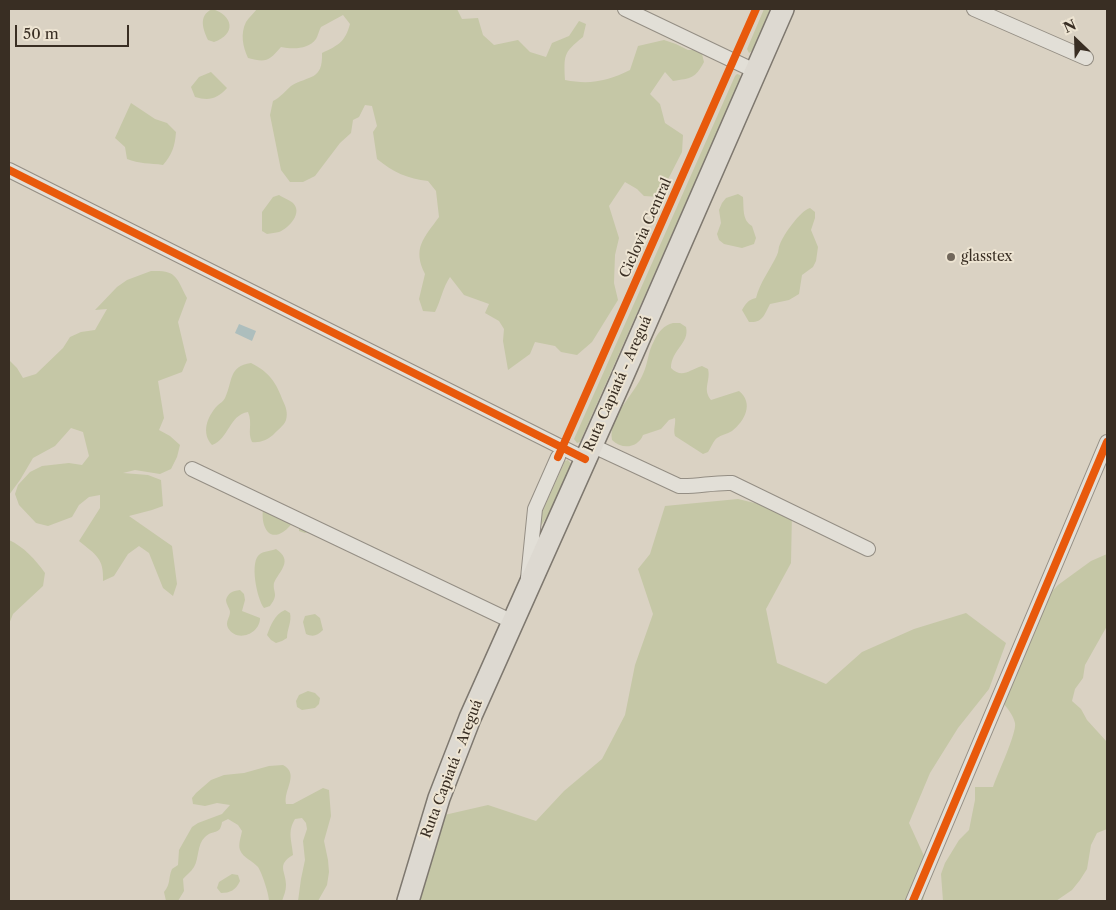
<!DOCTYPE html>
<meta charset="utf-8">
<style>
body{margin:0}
#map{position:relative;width:1116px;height:910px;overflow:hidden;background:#dad2c3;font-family:"Libre Caslon Text",serif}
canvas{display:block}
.frame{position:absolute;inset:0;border:10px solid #392e23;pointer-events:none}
.north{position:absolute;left:1051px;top:15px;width:50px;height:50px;-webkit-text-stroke:4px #ede4d2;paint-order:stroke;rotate:336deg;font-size:14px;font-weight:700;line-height:20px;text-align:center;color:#392e23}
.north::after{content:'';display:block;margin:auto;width:18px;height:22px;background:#392e23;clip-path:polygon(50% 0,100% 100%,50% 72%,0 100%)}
.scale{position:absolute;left:15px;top:25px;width:114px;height:22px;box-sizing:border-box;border:2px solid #392e23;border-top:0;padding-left:6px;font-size:15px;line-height:18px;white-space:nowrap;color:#392e23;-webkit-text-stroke:4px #ede4d2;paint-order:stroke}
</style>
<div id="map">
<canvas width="1116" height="910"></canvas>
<div class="frame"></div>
<div class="north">N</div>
<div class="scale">50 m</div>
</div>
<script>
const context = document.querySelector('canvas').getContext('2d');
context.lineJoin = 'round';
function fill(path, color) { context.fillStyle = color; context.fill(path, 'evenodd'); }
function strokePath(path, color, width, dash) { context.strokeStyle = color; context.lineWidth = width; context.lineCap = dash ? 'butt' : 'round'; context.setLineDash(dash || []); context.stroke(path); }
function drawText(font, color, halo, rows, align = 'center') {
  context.font = font + ' "Libre Caslon Text",serif'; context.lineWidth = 4; context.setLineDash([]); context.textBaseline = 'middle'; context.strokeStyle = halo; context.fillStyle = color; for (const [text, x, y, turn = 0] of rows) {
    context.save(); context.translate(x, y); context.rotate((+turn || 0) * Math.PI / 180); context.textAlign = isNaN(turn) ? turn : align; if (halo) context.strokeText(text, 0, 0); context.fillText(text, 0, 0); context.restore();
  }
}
const green = new Path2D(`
 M212 9C233 15 237 34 214 42L208 40C203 29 198 16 212 9Z
 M257 9H457L462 19 478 18 483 35 494 45 518 40 530 52 546 57 552 43 569 36 579 21 586 24 583 37C563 53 564 55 565 80 590 85 608 81 630 70L638 46 664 40 676 44 688 50H701L704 62C695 79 691 78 673 81L665 72 650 94 660 104 665 123 683 135 682 152 659 197 644 196 637 189 625 182 609 206 619 238 615 255 614 283 618 300 592 342 577 355 561 352 555 346 535 342 530 354 508 370 503 341 504 329 499 321 485 313 489 304 464 295 450 277C443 287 441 300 435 312L423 311 419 299 425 274C412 248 424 238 439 217L436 191 428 181C408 179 393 172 377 159L373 132 377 126 372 106 365 105 359 117 353 120 351 133 340 143 315 176 303 182H290L281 170 270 115 273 101C281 97 285 91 291 86 309 75 323 81 322 53 339 45 345 42 350 24L343 15 321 27C319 30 318 36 316 39 308 50 292 49 281 47 269 61 266 63 248 58 243 47 240 34 246 22 249 17 254 13 257 9Z
 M764 9H771L752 51 749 53 747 49Z
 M211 72 227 88C217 99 209 101 195 97L191 87 199 77Z
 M737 74 740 75 741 78 580 442 577 443 574 439 735 76Z
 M131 103 155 119 167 123 176 132C175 146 172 155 163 165 150 163 139 164 127 159L125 147 115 138Z
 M738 194 743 197C744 209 742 220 752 226L756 238 754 244 742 248 724 244 719 240 717 234 721 223 719 210 722 203 726 198Z
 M279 195C283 198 290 200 293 203 303 213 289 228 279 232 276 233 271 233 267 234L262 231V212L273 197Z
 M810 208 815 212V218L811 230 818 247 816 261 813 267 802 275 799 294 789 300 770 304C764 315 763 323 749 322L742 310C746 303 748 300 756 298 760 282 770 270 777 255 779 251 778 248 780 244 784 234 800 211 810 208Z
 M151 271C177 270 176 277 187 298L178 322 187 360 182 372 158 381 164 418 159 430 170 436 180 445 177 457 171 469 160 474 135 470 123 473 148 475 161 480 163 506 152 510 129 516 172 546 177 584 173 596 163 588 149 553 139 546 128 554 114 576 103 581C104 558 96 555 79 541L100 508V495L89 497 79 505 72 517 48 526 36 523 19 505 15 494 18 485 30 472 42 466 69 463 82 465 89 456 83 432 71 428 55 446 33 458 20 480 9 495V360L17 368 23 378 36 374 63 348 70 337 81 332 95 330 107 309 95 310 117 287 127 280Z
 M673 323H680L686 327C690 343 671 350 671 368 682 379 689 370 702 366L708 369C711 381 702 389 711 400L739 391C754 403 745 421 732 431 727 434 721 435 717 438 713 441 711 448 708 452L703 454 675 436C673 429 676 424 675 418L669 420 661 429 643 435C638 448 622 450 612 440 608 417 634 395 643 374 648 364 648 351 654 341 658 332 664 325 673 323Z
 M251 363C269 372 276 382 283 401 286 407 288 413 286 420 284 426 277 430 273 435 267 440 260 443 252 442 247 432 253 424 248 412 229 415 229 439 212 445 201 433 207 417 217 406 220 403 223 402 225 398 233 382 228 366 251 363Z
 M568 460 571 464 548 515 539 529 540 517 565 461Z
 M738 499 792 512 791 563 766 609 777 663 826 684 862 652 914 629 966 613 1006 643 989 689 958 728 930 773 909 823 930 869 923 901H418L440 816 488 805 536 821 564 791 602 759 625 715 635 665 653 614 638 569 650 554 665 506Z
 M275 506 295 510 312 519 310 531 305 533 299 531V525L295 521C291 524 288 529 283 532 267 542 261 523 263 510Z
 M9 540C24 547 35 559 45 573L43 586 13 614 9 624Z
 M276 549C294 561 279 571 274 583 273 588 275 591 275 595 275 599 272 603 270 606L264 608C257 599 249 561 260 554 264 551 271 551 276 549Z
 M1107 554V626L1085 665 1083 678 1075 689 1072 701 1081 709 1087 720 1107 742V829L1097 833 1091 845 1087 869 1080 880 1072 890 1056 901H943L941 874 945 863 959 840 969 830 975 800V787H993C997 775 1017 733 1015 723 1013 715 1008 709 1003 703L1039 605 1058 585 1091 561Z
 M240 590 244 594 245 600 242 611 260 618C260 634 237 643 228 628 225 621 230 618 230 612 230 609 226 604 226 600 228 593 232 591 240 590Z
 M285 610 290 613C292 622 287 629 287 638L282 641 276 643 271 640 267 635C271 625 274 615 285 610Z
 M315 614 320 618 323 630C317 636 313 637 306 634L303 622 305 616Z
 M308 691 315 693 320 698 319 704 315 708 302 710 297 707 296 701 299 695Z
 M283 765C300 774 283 790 286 804H293L323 788 329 790 331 816 324 841 328 860 329 872 327 885 318 901H298L301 879 305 860 303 841 307 829 306 823 302 818 295 819C287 832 292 841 293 855 276 865 286 871 286 885 286 891 284 895 282 901H269C269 894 262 873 258 867 253 861 243 858 240 850 238 844 241 837 242 831L238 825 228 819 222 822C220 836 213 829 205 837 197 844 199 859 194 867 191 872 186 875 183 879L184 891 178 901H166L164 892C171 884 168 878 172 869L178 865 179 850 192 827 198 823 222 814 230 805 217 803 205 806 193 804 192 798 196 793 211 780 224 775 244 773 269 766Z
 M232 874 238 875 240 881C236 890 230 893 221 893L217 888 219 882Z`);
const water = new Path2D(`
 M239 324 256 331 252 341 235 333Z`);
const street = new Path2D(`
 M625 9 755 71
 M974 9 1086 58
 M9 170 585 459
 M591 445 679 486C697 487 714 482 732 483L868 549
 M192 469 513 622
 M528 578 535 509 558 457
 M913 901 1107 442`);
const primary = new Path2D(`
 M408 901 439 798 470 718 621 380 783 9`);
const cycleway = new Path2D(`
 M9 170 585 459
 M558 457 756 9
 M913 901 1107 442`);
const markers = [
 [951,257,5,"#71675b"]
];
const streetNames = [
 ["Ciclovia Central",646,228,-66],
 ["Ruta Capiatá - Areguá",618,384,-66],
 ["Ruta Capiatá - Areguá",452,769,-69]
];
const poiNames = [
 ["glasstex",961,257]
];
fill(green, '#c5c7a6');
fill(water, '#adbebd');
strokePath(street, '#948e84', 16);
strokePath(primary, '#7e786f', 24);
strokePath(street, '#e2dfd7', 14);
strokePath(primary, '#ddd9d1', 21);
strokePath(cycleway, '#e8590c', 8);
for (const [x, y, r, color] of markers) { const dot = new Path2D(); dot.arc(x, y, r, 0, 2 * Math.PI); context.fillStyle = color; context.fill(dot); strokePath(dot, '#ede4d2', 2); }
drawText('14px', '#392e23', '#ede4d2', streetNames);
drawText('14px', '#392e23', '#ede4d2', poiNames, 'left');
</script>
